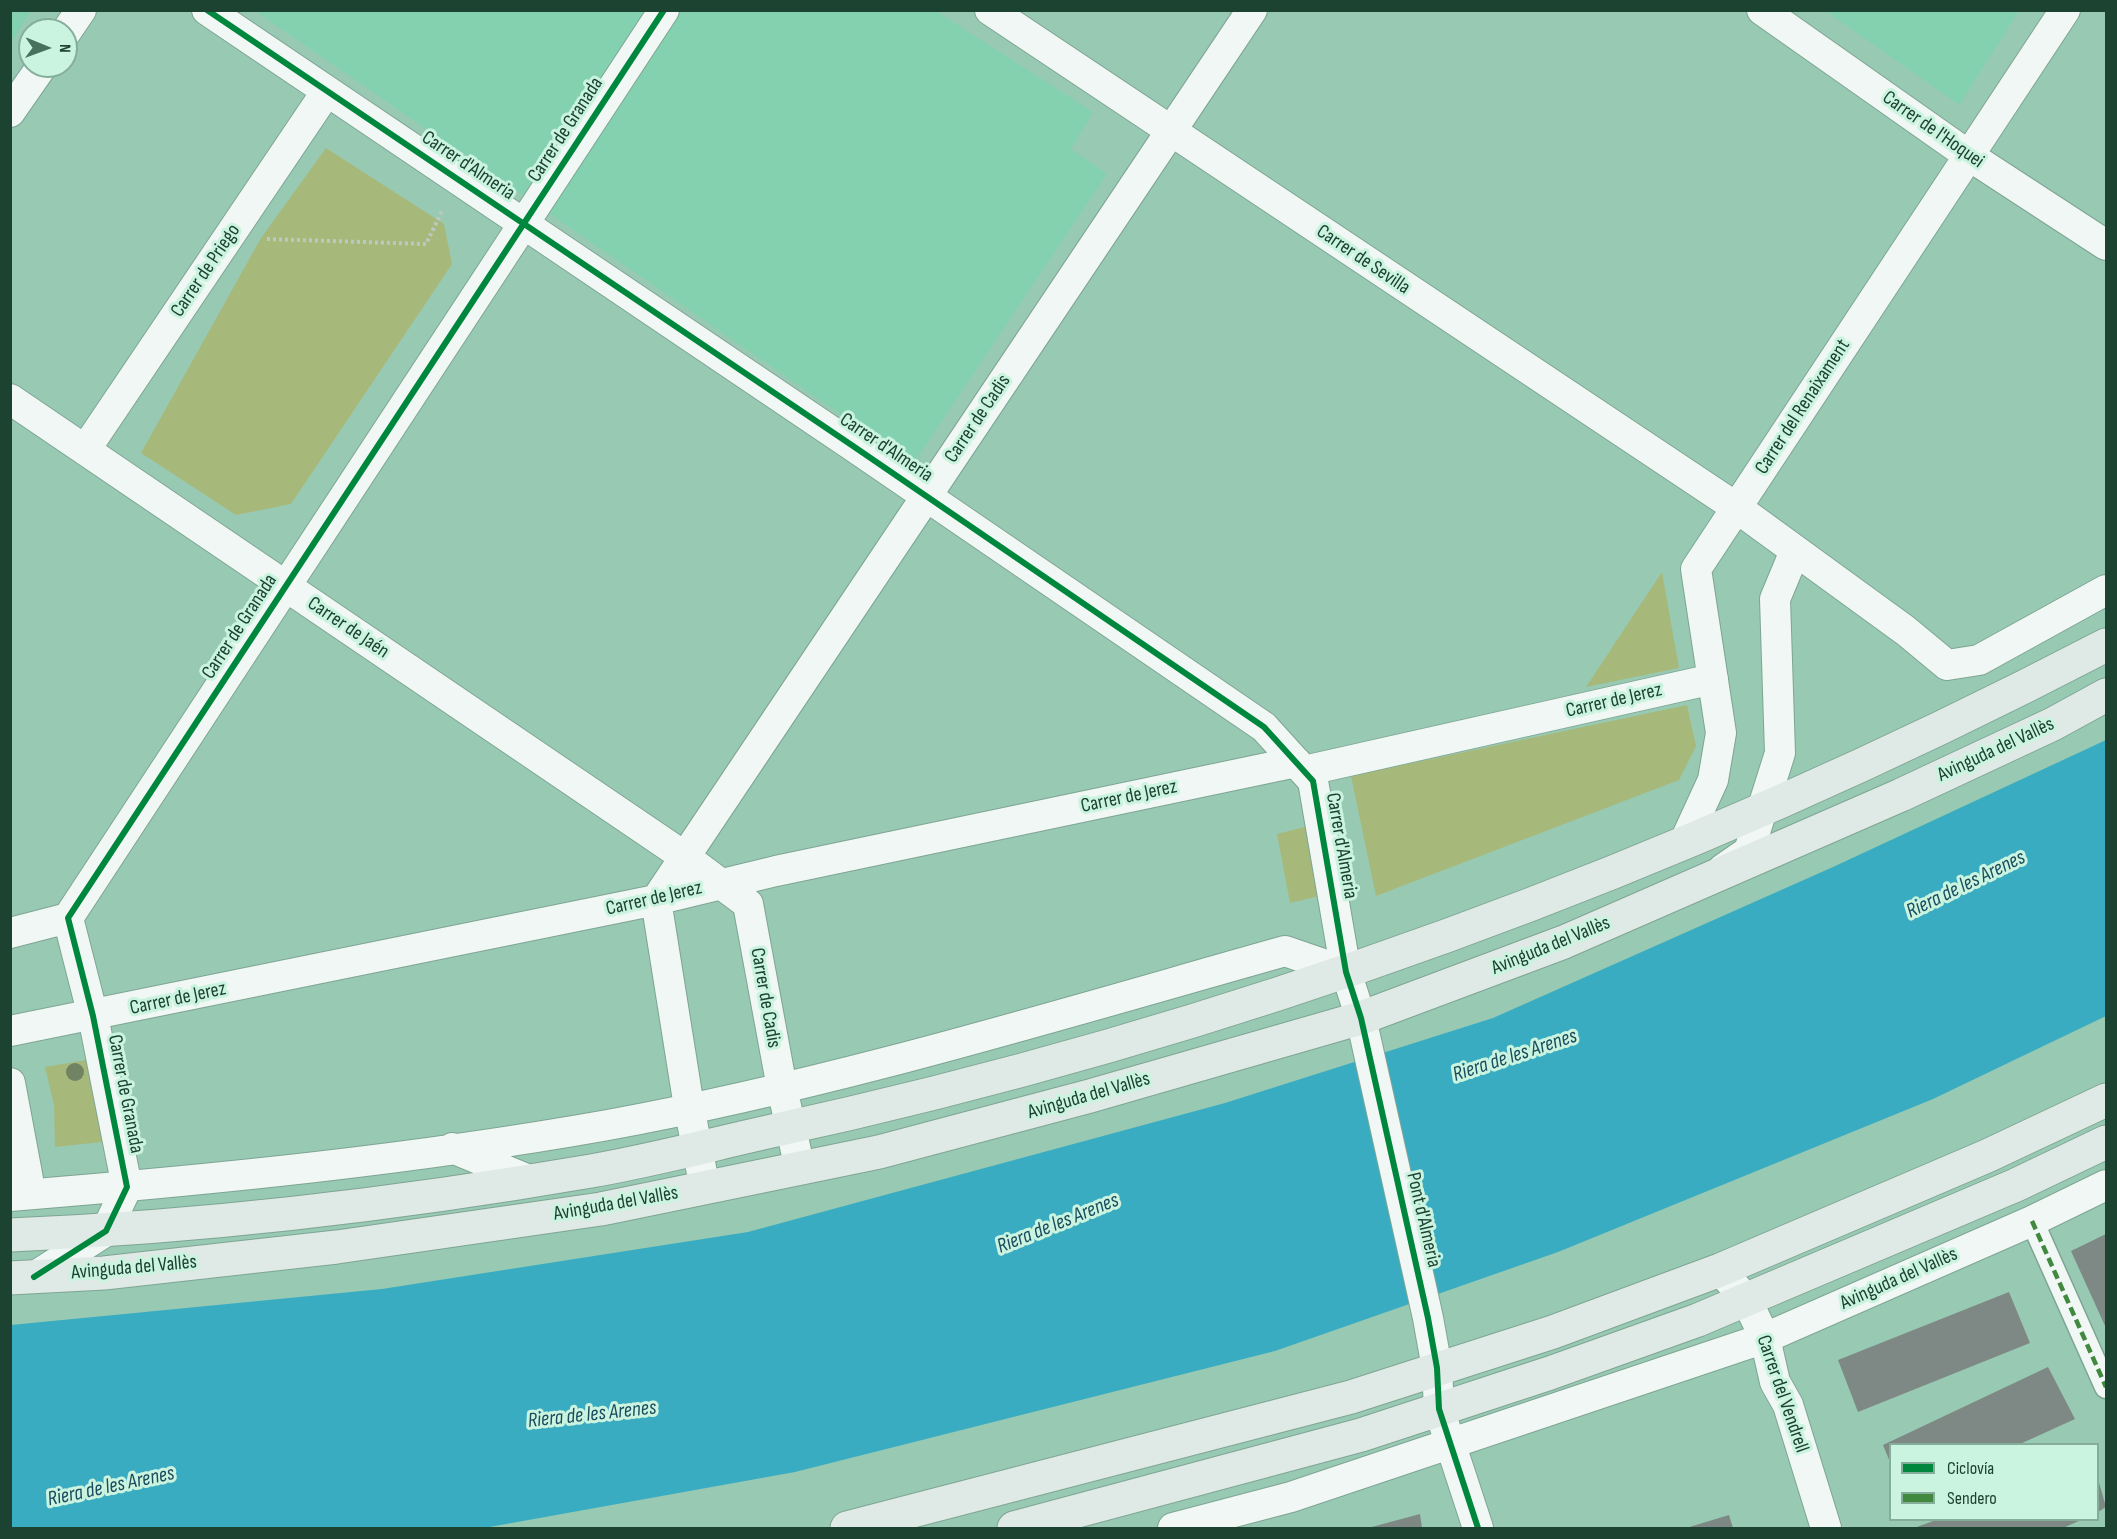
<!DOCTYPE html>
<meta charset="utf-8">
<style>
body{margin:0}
#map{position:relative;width:2117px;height:1539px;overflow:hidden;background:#98c9b3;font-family:"Sofia Sans Condensed",sans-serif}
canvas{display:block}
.frame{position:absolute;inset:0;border:12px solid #1c4232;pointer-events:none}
.legend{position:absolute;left:1889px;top:1443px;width:210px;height:78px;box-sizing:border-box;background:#caf4df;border:2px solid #84ad9a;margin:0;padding:8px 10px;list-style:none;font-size:18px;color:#1c4232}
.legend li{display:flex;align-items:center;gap:12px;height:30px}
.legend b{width:30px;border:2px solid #84ad9a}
.north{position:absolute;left:18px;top:18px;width:60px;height:60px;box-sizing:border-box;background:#caf4df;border:2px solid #84ad9a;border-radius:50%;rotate:91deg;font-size:16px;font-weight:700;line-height:24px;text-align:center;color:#1c4232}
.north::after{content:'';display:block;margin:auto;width:21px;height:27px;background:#47715f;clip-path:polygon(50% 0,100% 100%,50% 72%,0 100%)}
</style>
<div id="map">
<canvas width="2117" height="1539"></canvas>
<div class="frame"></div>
<ul class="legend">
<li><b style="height:8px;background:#00873e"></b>Ciclovía</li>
<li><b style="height:8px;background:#40893f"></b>Sendero</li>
</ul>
<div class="north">N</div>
</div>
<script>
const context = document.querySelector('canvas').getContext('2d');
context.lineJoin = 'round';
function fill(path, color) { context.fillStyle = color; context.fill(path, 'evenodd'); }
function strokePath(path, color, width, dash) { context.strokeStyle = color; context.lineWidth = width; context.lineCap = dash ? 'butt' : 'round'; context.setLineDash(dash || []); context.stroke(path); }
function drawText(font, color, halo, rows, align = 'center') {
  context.font = font + ' "Sofia Sans Condensed",sans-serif'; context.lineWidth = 6; context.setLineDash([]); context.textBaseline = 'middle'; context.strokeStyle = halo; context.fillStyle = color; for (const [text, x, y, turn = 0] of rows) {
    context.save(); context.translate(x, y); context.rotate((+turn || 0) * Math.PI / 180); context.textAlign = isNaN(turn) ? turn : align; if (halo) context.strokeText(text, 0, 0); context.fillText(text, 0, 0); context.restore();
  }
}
const built = new Path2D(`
 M11 10 31 11 11 42 10 11Z
 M255 11H936L1093 112 1071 149 1107 174 913 464Z
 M1826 11H2019L1959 105Z`);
const green = new Path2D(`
 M326 148 444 224 452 264 291 504 236 515 141 453 261 238Z
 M1662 572 1679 668 1586 687Z
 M1687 705 1696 746 1679 780 1376 896 1351 776Z
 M1305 827 1319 896 1290 903 1277 834Z
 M86 1060 102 1142 55 1147 54 1105 45 1067Z`);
const water = new Path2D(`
 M2106 740V1016L1933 1099 1558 1252 1275 1351 795 1472 484 1528H11V1325L382 1289 748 1232 1225 1103 1493 1018 1833 867Z`);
const building = new Path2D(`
 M2106 1234V1328L2071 1251Z
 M2009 1292 2030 1343 1858 1412 1838 1360Z
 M2048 1367 2075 1419 2020 1444H1890V1462L1883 1445Z
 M2098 1479 2106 1507 2098 1512Z
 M1420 1514 1422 1528H1368Z
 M1729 1515 1733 1528H1686Z
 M1936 1520H2081L2063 1528H1914Z`);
const path = new Path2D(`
 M267 239 426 244 443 209`);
const pedestrian = new Path2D(`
 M2032 1221 2106 1387`);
const minor = new Path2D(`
 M207 10 853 446 1264 727 1313 781 1346 972 1361 1018 1428 1318 1437 1368 1439 1409 1478 1528
 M990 10 1737 508 1906 631 1947 665 1979 660 2106 590
 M1762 10 1968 155 2106 245
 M66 32 81 10
 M10 112 42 66
 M10 399 685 857 748 904 782 1088 800 1169
 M85 450 327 91
 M1304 771 1713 679
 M1684 843 1713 780 1721 733 1696 569 2065 10
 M1723 869 1749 851 1780 753 1775 599 1795 551
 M10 933 68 918
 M10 1031 656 900 776 871 1296 762
 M10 1083 28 1179 10 1191
 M452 1148 529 1180
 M705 1188 689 1107 656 900 1252 10
 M10 1196C210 1180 411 1160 608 1125 837 1083 1061 1014 1285 951L1346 972
 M1720 1270 1746 1299 1765 1338 1775 1382 1788 1405 1826 1528
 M34 1277 106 1231 127 1187 93 1016 68 918 664 10
 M1173 1528 1291 1497 1765 1338 2032 1221 2106 1185`);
const secondary = new Path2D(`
 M10 1235C205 1227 399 1204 591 1171 649 1161 706 1146 763 1133 1231 1032 1682 866 2106 645
 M10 1278 104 1273 337 1247 601 1209 879 1152 1090 1096 1361 1018 1564 942 1901 795 2053 724 2106 695
 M847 1528 1351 1397 1553 1332 1720 1270 1987 1156 2106 1100
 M1014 1528 1361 1435 1550 1373 1698 1320 2016 1185 2106 1142`);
const quiet = new Path2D(`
 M2032 1221 2106 1387`);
const cycleway = new Path2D(`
 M207 10 853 446 1264 727 1313 781 1346 972 1361 1018 1428 1318 1437 1368 1439 1409 1478 1528
 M34 1277 106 1231 127 1187 93 1016 68 918 664 10`);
const trees = [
 [75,1072]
];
const streetNames = [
 ["Carrer de Granada",566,130,-57],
 ["Carrer de l'Hoquei",1933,130,35],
 ["Carrer d'Almeria",468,166,34],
 ["Carrer de Sevilla",1363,260,34],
 ["Carrer de Priego",206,271,-56],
 ["Carrer del Renaixament",1803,407,-57],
 ["Carrer de Cadis",978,419,-56],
 ["Carrer d'Almeria",886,448,34],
 ["Carrer de Granada",240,627,-57],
 ["Carrer de Jaén",348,628,34],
 ["Carrer de Jerez",1614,701,-13],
 ["Avinguda del Vallès",1996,750,-25],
 ["Carrer de Jerez",1129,797,-12],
 ["Carrer d'Almeria",1341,846,80],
 ["Carrer de Jerez",654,899,-13],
 ["Avinguda del Vallès",1551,946,-22],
 ["Carrer de Cadis",765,998,80],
 ["Carrer de Jerez",178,999,-12],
 ["Carrer de Granada",125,1094,79],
 ["Avinguda del Vallès",1089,1096,-16],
 ["Avinguda del Vallès",616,1204,-10],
 ["Pont d'Almeria",1423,1220,77],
 ["Avinguda del Vallès",134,1268,-5],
 ["Avinguda del Vallès",1899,1279,-24],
 ["Carrer del Vendrell",1782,1394,71]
];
const waterNames = [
 ["Riera de les Arenes",1966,885,-26],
 ["Riera de les Arenes",1515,1056,-18],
 ["Riera de les Arenes",1058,1224,-22],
 ["Riera de les Arenes",592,1415,-6],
 ["Riera de les Arenes",111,1487,-12]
];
fill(built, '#84d1b0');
fill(green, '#a7b97a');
fill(water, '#3aacc2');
fill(building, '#7e8885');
strokePath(pedestrian, '#7ea594', 25);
strokePath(minor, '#7ea594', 32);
strokePath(secondary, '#7ea594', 35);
strokePath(path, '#bac9c2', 4, [3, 3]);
strokePath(pedestrian, '#f0f7f4', 22);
strokePath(minor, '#f0f7f4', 30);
strokePath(secondary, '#dfe9e5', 33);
strokePath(quiet, '#40893f', 4.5, [9, 4.5]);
strokePath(cycleway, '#00873e', 6);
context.fillStyle = '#708464';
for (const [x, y] of trees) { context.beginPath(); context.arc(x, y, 9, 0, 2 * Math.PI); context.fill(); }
drawText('20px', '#1c4232', '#caf4df', streetNames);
drawText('italic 21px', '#1a4c5e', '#caf4df', waterNames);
</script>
